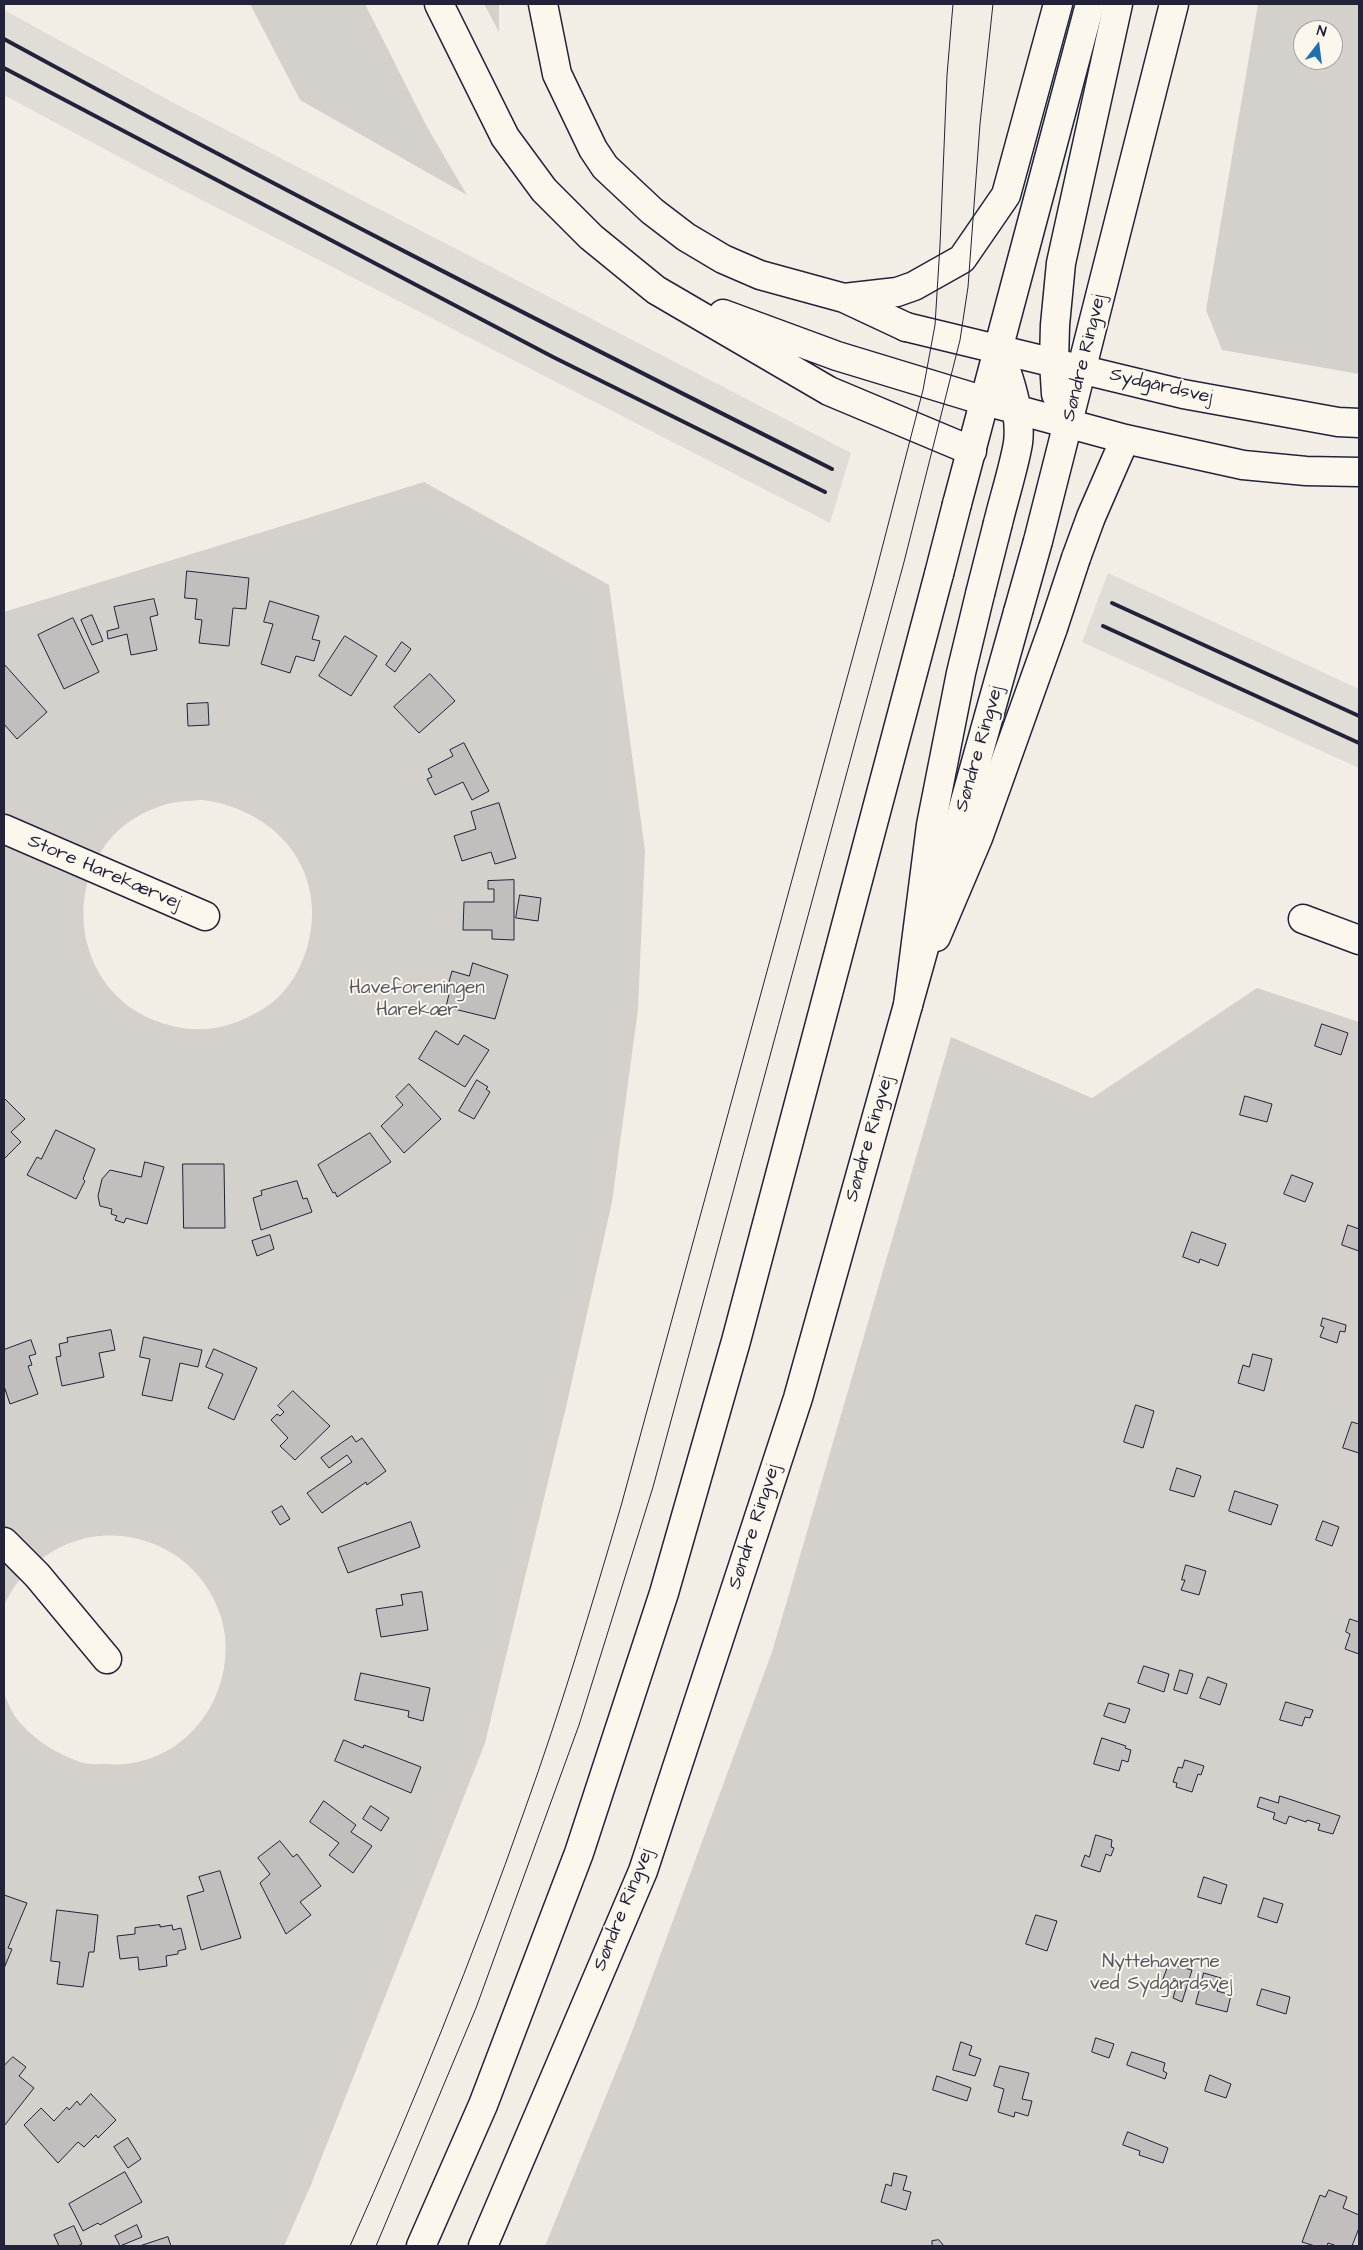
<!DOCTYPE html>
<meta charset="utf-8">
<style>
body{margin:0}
#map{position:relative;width:1363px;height:2250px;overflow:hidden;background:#f2eee5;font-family:"Architects Daughter",sans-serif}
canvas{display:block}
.frame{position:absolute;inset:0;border:5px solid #22223b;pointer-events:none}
.north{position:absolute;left:1293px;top:20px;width:50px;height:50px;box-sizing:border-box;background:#fbf7ec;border:1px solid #a4a2a5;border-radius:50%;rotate:15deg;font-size:14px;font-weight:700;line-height:20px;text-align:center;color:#22223b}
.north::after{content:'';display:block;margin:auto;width:18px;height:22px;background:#1f6fb2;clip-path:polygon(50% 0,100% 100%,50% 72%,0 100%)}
</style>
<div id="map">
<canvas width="1363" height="2250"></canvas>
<div class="frame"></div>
<div class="north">N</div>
</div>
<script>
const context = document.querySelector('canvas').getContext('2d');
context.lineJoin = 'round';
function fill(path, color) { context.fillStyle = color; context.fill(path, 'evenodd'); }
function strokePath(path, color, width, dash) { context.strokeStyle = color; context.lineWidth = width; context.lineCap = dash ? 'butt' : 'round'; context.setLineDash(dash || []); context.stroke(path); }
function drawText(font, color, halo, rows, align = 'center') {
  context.font = font + ' "Architects Daughter",sans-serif'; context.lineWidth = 4; context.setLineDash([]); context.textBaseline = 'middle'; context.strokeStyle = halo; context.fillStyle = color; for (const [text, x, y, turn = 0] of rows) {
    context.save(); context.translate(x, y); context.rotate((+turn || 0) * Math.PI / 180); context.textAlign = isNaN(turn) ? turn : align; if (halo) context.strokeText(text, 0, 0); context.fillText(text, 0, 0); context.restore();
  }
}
const built = new Path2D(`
 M4 10 172 102 851 453 830 523 138 167 4 95Z
 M1108 573 1359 689V768L1082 642Z`);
const green = new Path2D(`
 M250 4H365L427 127 467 195 300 100Z
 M484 4H499V32Z
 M1258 4H1359V374L1222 350 1206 310ZM1303 30H1333V60H1303Z
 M424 482 609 585 645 851 638 1009 612 1202 567 1403 485 1743 310 2187 284 2246H4V1694C9 1704 13 1716 21 1724 37 1741 57 1754 80 1762 88 1765 98 1764 106 1764 178 1770 232 1705 225 1636 222 1611 210 1587 192 1569 168 1545 134 1533 100 1536 59 1539 19 1569 4 1606V612ZM202 800C260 807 310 848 312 909 313 947 296 989 263 1009 232 1028 200 1035 165 1024 59 993 55 840 161 806 175 801 189 801 202 800Z
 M1257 988 1359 1022V2246H545L630 2037 772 1652 951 1037 1092 1098Z`);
const building = new Path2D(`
 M187 571 249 578 246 609 233 608 229 646 199 643 202 620 195 619 197 599 185 598Z
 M154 599 158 615 150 617 157 650 131 655 127 634 108 639 107 631 119 628 114 607Z
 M270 601 319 616 312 639 320 641 314 661 296 656 290 673 261 664 273 624 264 622Z
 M92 615 103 641 92 645 81 620Z
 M73 618 99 672 64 689 38 635Z
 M345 636 377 656 351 696 319 676Z
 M402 642 411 649 395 672 386 665Z
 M4 664 47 712 17 739 4 724Z
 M430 674 455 701 419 733 394 707Z
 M208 703 209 725 188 726 187 704Z
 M464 743 489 791 472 800 463 782 435 795 427 779 432 777 428 769 453 756 450 750Z
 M499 803 516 858 495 864 491 852 462 861 454 836 476 829 471 812Z
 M514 880V940L492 939V930H463L464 902H494V889H488V881Z
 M520 895 541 898 538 921 516 918Z
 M473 963 508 975 495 1019 446 1007 449 994 446 992 452 971 469 976Z
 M1322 1024 1348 1033 1341 1055 1315 1046Z
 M436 1031 458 1045 464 1035 489 1050 465 1087 419 1059Z
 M477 1080 488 1087 486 1089 490 1092 474 1119 459 1111Z
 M409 1084 441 1119 404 1153 381 1126 403 1105 396 1097Z
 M1245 1096 1272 1104 1267 1122 1240 1115Z
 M4 1098 25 1119 11 1132 21 1142 5 1158 4 1156Z
 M56 1130 95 1149 83 1179 85 1181 76 1199 27 1175 37 1157 41 1159Z
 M370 1133 391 1162 337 1197 335 1192 333 1193 318 1165Z
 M145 1162 164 1167 147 1224 126 1218 124 1223 115 1220 117 1216 111 1214 112 1209 100 1206 98 1196 102 1179 110 1170 141 1177Z
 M183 1164H224L225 1228H184Z
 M1292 1175 1313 1183 1305 1202 1284 1194Z
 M297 1181 303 1199 307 1198 312 1212 261 1230 253 1198 262 1195 261 1191Z
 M1348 1225 1359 1229V1251L1342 1245Z
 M1192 1232 1226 1244 1218 1266 1200 1259 1199 1263 1183 1257Z
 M270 1235 274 1249 257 1256 252 1241Z
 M1323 1318 1346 1325 1345 1332 1340 1331 1337 1343 1320 1337 1324 1327 1321 1326Z
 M111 1330 115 1350 99 1353 104 1377 62 1386 56 1357 61 1356 59 1344 68 1342 67 1338Z
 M144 1337 202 1350 198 1367 180 1363 172 1401 142 1395 150 1359 140 1357Z
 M31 1340 36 1354 29 1356 32 1365 28 1366 38 1394 10 1404 4 1386V1350Z
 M214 1349 257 1368 234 1420 208 1408 223 1374 206 1367Z
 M1253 1354 1272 1359 1264 1391 1238 1383 1243 1365 1249 1367Z
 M293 1391 330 1426 295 1460 280 1446 288 1438 271 1420 277 1414 280 1416 284 1412 278 1406Z
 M1136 1405 1154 1411 1143 1448 1124 1442Z
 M1352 1422 1359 1424V1453L1343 1448Z
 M352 1436 356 1442 362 1438 386 1471 367 1485 366 1482 322 1513 307 1493 352 1462 347 1455 329 1468 321 1458Z
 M1177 1468 1201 1476 1194 1497 1170 1490Z
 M1235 1491 1278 1505 1271 1525 1229 1511Z
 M282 1506 290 1519 280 1525 272 1512Z
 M1323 1521 1339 1527 1332 1546 1316 1540Z
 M411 1522 420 1547 348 1573 338 1548Z
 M1186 1565 1206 1571 1199 1595 1181 1590 1185 1580H1182Z
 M422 1592 428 1630 381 1637 376 1609 403 1605 401 1595Z
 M1350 1619 1359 1622V1654L1345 1649 1350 1634 1346 1632Z
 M1144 1666 1169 1674 1164 1692 1138 1683Z
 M1180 1670 1193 1674 1187 1694 1174 1690Z
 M361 1673 430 1688 423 1721 408 1717 409 1711 355 1700Z
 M1208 1677 1227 1684 1220 1705 1200 1698Z
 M1286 1702 1313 1710 1310 1718 1305 1717 1302 1726 1280 1720Z
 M1109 1703 1130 1709 1125 1723 1104 1716Z
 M1102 1738 1126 1746 1125 1748 1131 1750 1128 1762 1122 1760 1119 1771 1094 1764Z
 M344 1740 363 1748 364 1745 421 1767 411 1793 335 1761Z
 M1185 1760 1204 1766 1201 1775 1198 1774 1192 1792 1176 1787 1177 1783 1173 1782 1178 1767 1182 1768Z
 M1280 1796 1340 1816 1333 1834 1318 1830 1320 1824 1307 1820 1306 1822 1289 1816 1286 1824 1273 1819 1275 1813 1257 1807 1260 1797 1278 1803Z
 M324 1801 356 1825 351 1832 372 1846 353 1873 329 1855 339 1843 310 1822Z
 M371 1806 389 1818 381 1831 363 1819Z
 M1096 1835 1112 1840 1111 1847 1114 1848 1111 1856 1106 1854 1100 1872 1081 1866 1085 1855 1089 1857Z
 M280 1841 293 1857 297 1854 321 1886 300 1902 311 1915 286 1934 260 1883 270 1874 258 1858Z
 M220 1871 241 1938 201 1950 187 1896 204 1891 199 1877Z
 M1204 1877 1227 1885 1221 1904 1198 1897Z
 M4 1895 27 1903 8 1948 12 1949 5 1966Z
 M1264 1898 1283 1904 1277 1923 1258 1917Z
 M57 1910 98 1915 94 1952H89L83 1987 57 1984 60 1962 51 1961Z
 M1036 1915 1057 1921 1047 1951 1026 1944Z
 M160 1925V1927L172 1925 173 1930 181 1928 186 1949 178 1951V1954L166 1956 167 1966 139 1970 138 1957 120 1959 117 1936 135 1934V1928Z
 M1169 1964 1192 1970 1182 2002 1173 1998 1177 1984 1163 1980Z
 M1204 1973 1221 1978 1217 1991 1231 1995 1227 2012 1196 2004Z
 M1262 1989 1290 1997 1286 2014 1257 2005Z
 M1096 2038 1114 2044 1109 2058 1092 2052Z
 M961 2042 972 2046 969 2055 981 2059 975 2076 953 2070Z
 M1132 2052 1165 2063 1163 2071 1167 2073 1165 2079 1127 2065Z
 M13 2057 26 2067 19 2076 34 2088 4 2126V2066Z
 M1000 2066 1029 2073 1022 2099 1032 2101 1028 2116 1015 2112 1014 2117 998 2112 1004 2089 994 2086Z
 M1210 2075 1231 2084 1226 2098 1205 2091Z
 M937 2076 971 2088 967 2101 933 2090Z
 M91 2094 116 2120 98 2138 96 2135 84 2147 78 2142 58 2163 24 2125 41 2108 54 2121 67 2107 69 2110 77 2101 80 2105Z
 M1128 2132 1168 2148 1163 2163 1139 2155 1140 2151 1123 2145Z
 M128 2138 141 2159 128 2168 114 2147Z
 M125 2172 142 2202 100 2225 98 2223 83 2231 69 2204Z
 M894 2173 907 2176 903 2190 911 2192 906 2210 881 2202 886 2184 891 2186Z
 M1329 2190 1347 2197 1343 2208 1359 2215V2228L1352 2246H1337L1328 2243 1327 2246H1315L1302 2242 1320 2195 1325 2197Z
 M137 2225 142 2237 120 2246 115 2236Z
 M74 2226 82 2244 78 2246H59L54 2235Z
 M168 2237 171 2246H140Z
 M939 2240 944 2246H932V2241Z`);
const minor = new Path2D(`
 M906 327 1183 394 1338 422 1359 423
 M985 401 1125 439 1243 465 1306 471 1359 472
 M1069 424 1056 394 1054 362 1055 325 1061 263 1118 4
 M1076 558 1091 517 1125 439
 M4 829 205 916
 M1303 919 1359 940
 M936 937 978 838 1053 628
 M4 1542 37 1575 107 1659`);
const major = new Path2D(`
 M957 504 1090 4
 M1038 541 1174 4
 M421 2246 483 2105 579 1853 664 1593 736 1341 939 574
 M483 2246 643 1871 798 1398 1018 612`);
const highway = new Path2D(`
 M439 4 505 137 544 190 591 237 656 290 829 391 972 451
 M543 4 557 74 593 149 605 167 652 211 686 237 723 259 760 275 844 298 906 327
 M844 298 897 292 914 286 962 259 1006 195 1058 4
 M723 314 837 356 985 401
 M998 523C1004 498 1014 467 1018 443 1022 413 1009 376 998 349
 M908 1005 931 825 961 673 980 594`);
const tram = new Path2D(`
 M350 2246C414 2103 473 1957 525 1809 561 1709 591 1608 621 1506L873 583 923 390 935 325 940 245 947 75 953 4
 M376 2246 476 2008 579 1725 653 1487 904 562 960 340 968 287 980 124 993 4`);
const rail = new Path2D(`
 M4 39C277 188 554 329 832 469
 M4 68 553 357 825 492
 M1112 603 1359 716
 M1103 626 1359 743`);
const minorBridge = new Path2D(`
 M1053 628 1076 558`);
const majorBridge = new Path2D(`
 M939 574 957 504
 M1018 612 1038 541`);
const highwayBridge = new Path2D(`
 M980 594 998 523`);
const streetNames = [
 ["Søndre Ringvej",1085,358,-76],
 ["Sydgårdsvej",1161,387,13],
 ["Søndre Ringvej",980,749,-74],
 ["Store Harekærvej",104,873,23],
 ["Søndre Ringvej",870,1139,-74],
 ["Søndre Ringvej",755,1527,-72],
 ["Søndre Ringvej",624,1910,-68]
];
const parkNames = [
 ["Haveforeningen",417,989],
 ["Harekær",417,1011],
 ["Nyttehaverne",1161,1963],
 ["ved Sydgårdsvej",1161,1985]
];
fill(built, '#e0dcd6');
fill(green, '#d4d1cc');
fill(building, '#c2bebe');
strokePath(building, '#22223b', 1);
strokePath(minor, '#22223b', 31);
strokePath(major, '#22223b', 31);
strokePath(highway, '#22223b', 31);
strokePath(minor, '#fbf7ec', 28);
strokePath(major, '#fbf7ec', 28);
strokePath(highway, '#fbf7ec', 28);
strokePath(tram, '#22223b', 1);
strokePath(rail, '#22223b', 4);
strokePath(minorBridge, '#22223b', 31, []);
strokePath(majorBridge, '#22223b', 31, []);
strokePath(highwayBridge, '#22223b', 31, []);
strokePath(minorBridge, '#fbf7ec', 28);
strokePath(majorBridge, '#fbf7ec', 28);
strokePath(highwayBridge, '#fbf7ec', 28);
drawText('19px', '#22223b', '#fbf7ec', streetNames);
drawText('19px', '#575766', '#fbf7ec', parkNames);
</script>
